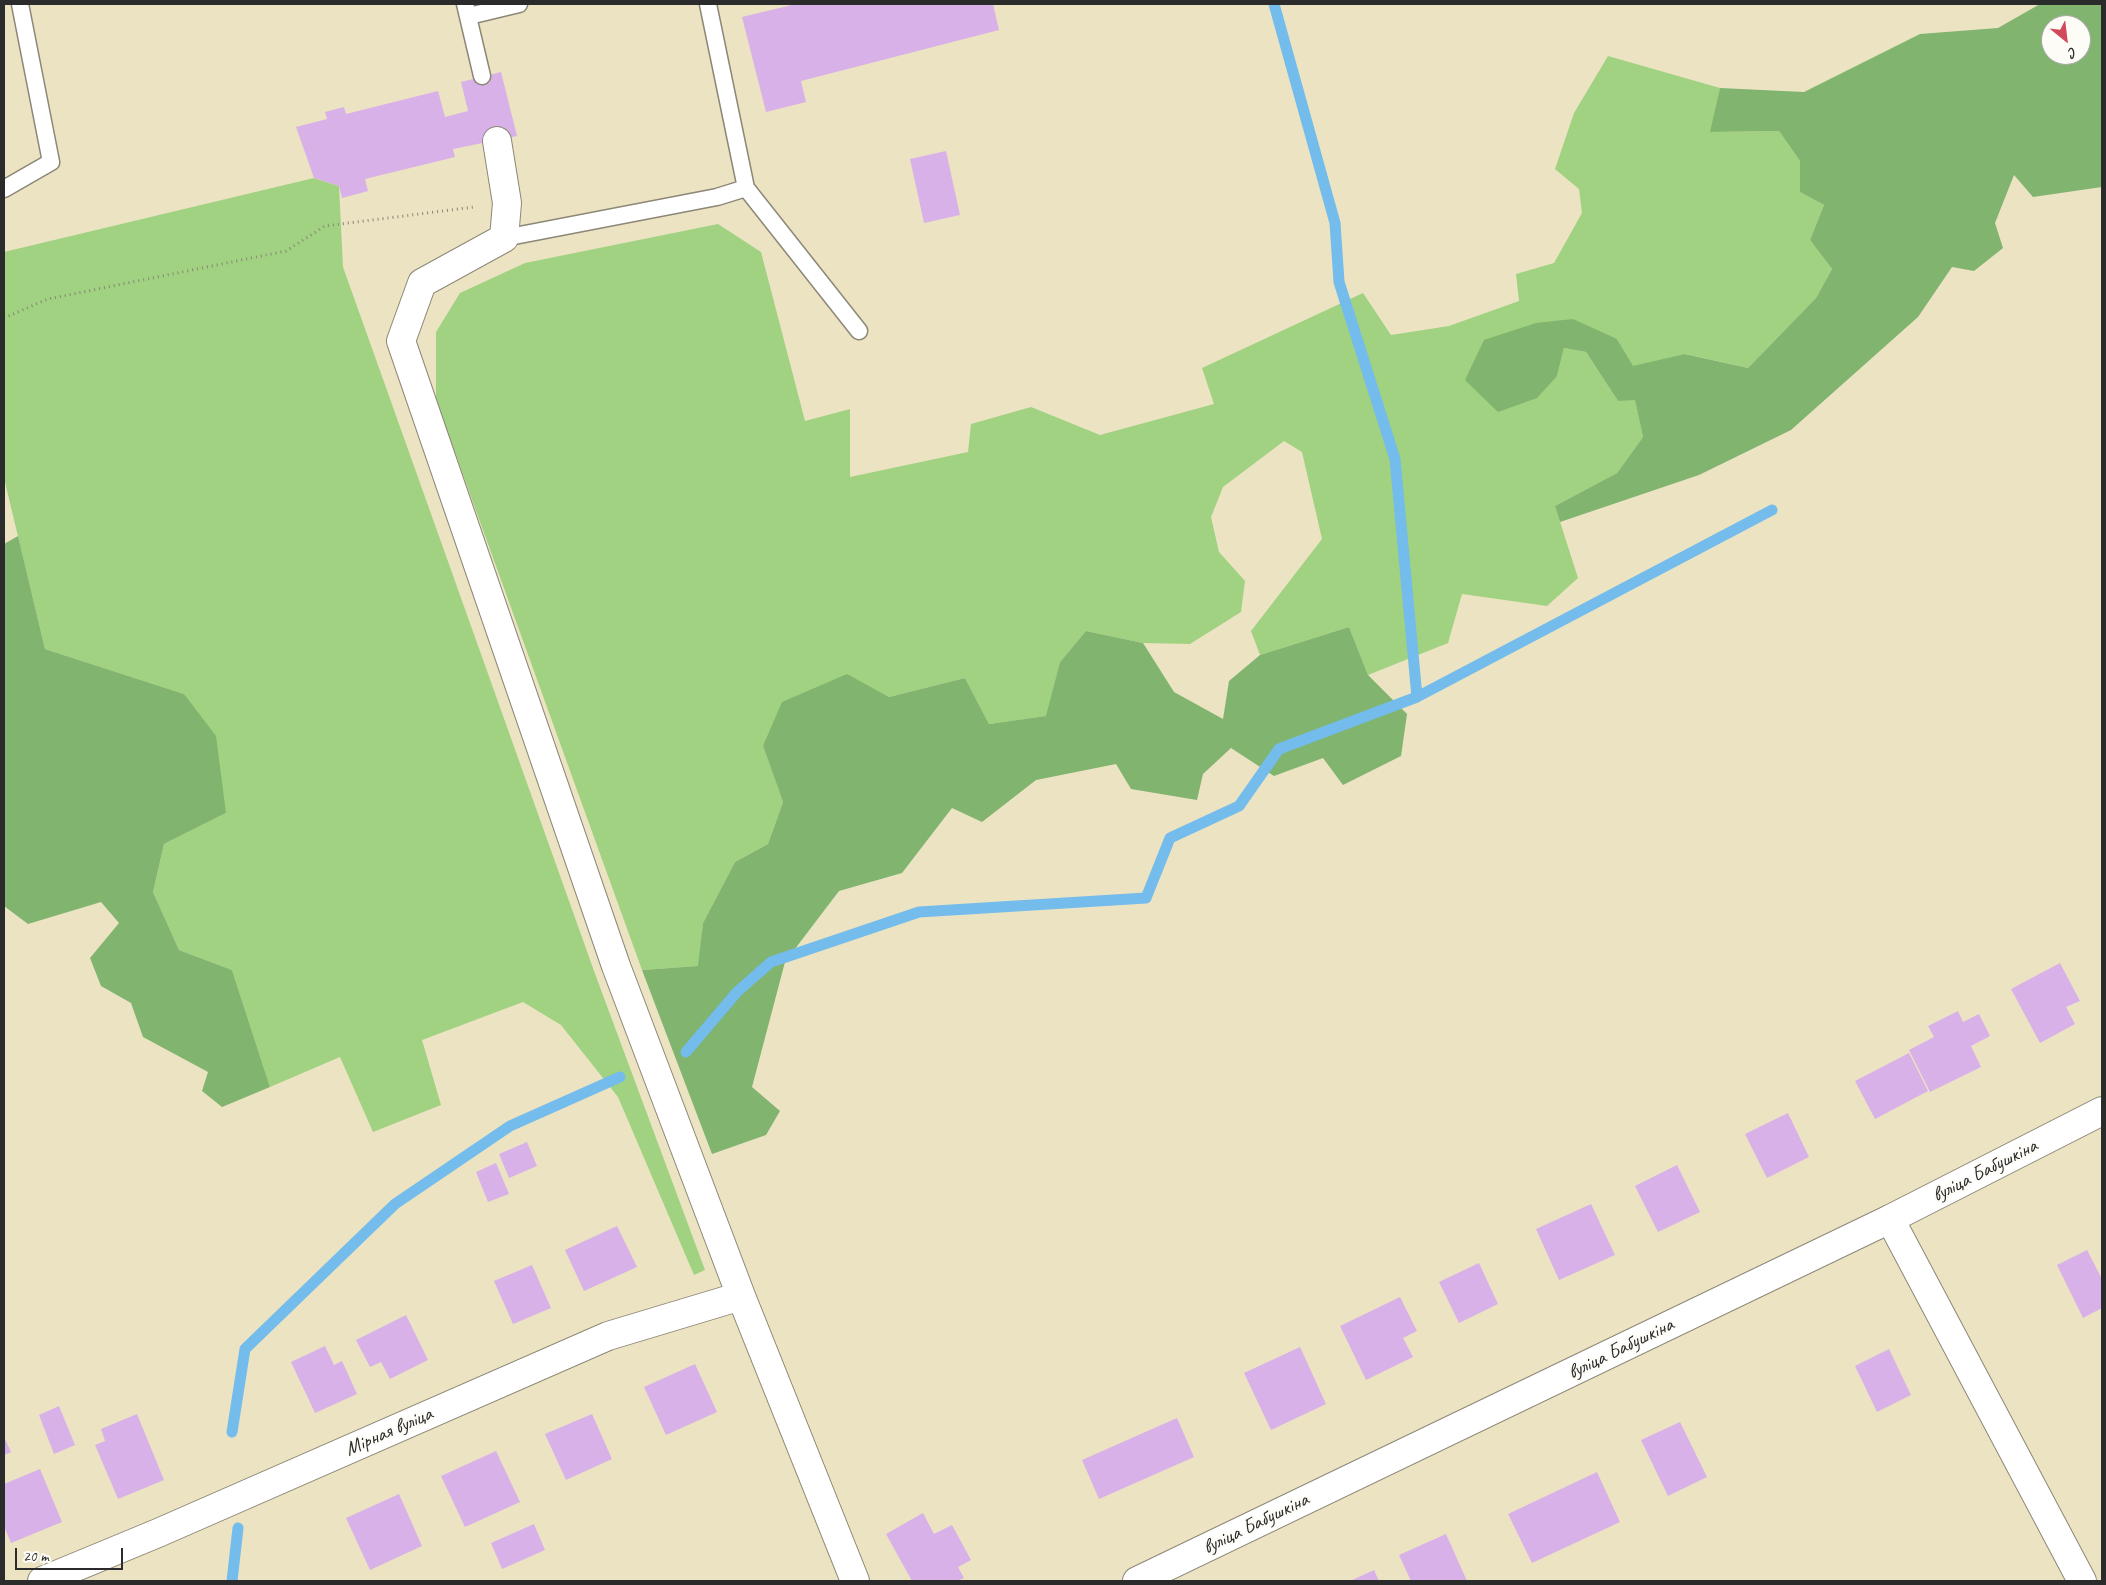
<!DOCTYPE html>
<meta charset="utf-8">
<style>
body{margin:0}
#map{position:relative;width:2106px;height:1585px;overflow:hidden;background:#ece3c3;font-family:Caveat,sans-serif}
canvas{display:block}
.frame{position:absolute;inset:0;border:5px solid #2b2b2b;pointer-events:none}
.north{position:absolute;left:2041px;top:15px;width:50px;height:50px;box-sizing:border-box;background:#fdfcf7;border:1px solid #a9a8a5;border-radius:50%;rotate:151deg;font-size:14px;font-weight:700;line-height:20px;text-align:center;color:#2b2b2b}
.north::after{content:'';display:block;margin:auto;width:18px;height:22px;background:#d1495b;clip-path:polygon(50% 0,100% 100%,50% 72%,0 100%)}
.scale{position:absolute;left:15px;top:1548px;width:108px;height:22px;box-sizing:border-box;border:2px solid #2b2b2b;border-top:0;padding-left:6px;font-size:15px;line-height:18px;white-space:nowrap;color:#2b2b2b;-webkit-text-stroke:4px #fdfcf7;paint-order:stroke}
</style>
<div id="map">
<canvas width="2106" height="1585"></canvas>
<div class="frame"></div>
<div class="north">С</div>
<div class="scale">20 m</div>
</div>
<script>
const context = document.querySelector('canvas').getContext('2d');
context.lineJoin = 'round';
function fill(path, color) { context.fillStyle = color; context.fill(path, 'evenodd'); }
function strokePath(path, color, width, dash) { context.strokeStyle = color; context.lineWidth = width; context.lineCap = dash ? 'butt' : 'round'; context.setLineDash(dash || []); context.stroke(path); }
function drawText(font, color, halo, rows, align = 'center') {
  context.font = font + ' Caveat,sans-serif'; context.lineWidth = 4.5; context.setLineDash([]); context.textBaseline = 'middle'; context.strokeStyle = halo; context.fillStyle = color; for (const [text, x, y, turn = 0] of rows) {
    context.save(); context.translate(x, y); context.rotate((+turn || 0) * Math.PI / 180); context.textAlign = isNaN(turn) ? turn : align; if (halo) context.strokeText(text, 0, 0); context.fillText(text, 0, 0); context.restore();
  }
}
const green = new Path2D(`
 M1608 56 1720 88 1711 132 1779 131 1800 161V192L1824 205 1810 240 1832 269 1816 298 1748 368 1686 354 1633 367 1617 339 1536 323 1557 376 1564 348 1586 352 1618 401 1635 399 1643 437 1617 473 1555 506 1578 578 1547 606 1462 594 1448 643 1368 675 1349 627 1260 655 1251 631 1322 539 1302 452 1284 441 1223 487 1211 517 1219 552 1245 581 1241 612 1190 644 1143 643 1086 631 1060 662 1047 716 989 724 965 678 889 697 847 675 763 746 783 802 768 844 735 862 703 923 699 966 642 970 436 400V332L460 293 525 263 718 224 761 252 805 421 850 409V477L968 452 971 424 1031 407 1100 435 1214 404 1202 368 1363 293 1391 335 1449 326 1519 301 1516 274 1554 263 1582 213 1579 189 1555 169 1574 113Z
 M314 178 339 186 343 267 594 971 705 1270 694 1275 618 1097 561 1025 523 1002 422 1040 441 1105 373 1132 340 1057 270 1087 232 970 179 950 153 892 164 844 226 813 184 694 45 649 4 478V252Z`);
const forest = new Path2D(`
 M2040 4H2102V187L2033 197 2014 175 1995 223 2003 248 1974 271 1952 267 1918 317 1791 430 1699 475 1560 522 1555 506 1617 473 1643 437 1635 400 1618 401 1586 352 1564 348 1557 376 1537 398 1498 412 1465 380 1484 340 1536 323 1573 319 1617 339 1633 366 1685 354 1748 368 1816 298 1832 269 1810 240 1824 205 1800 192V161L1779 131 1710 132 1720 88 1804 92 1920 34 1998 28ZM2051 25H2081V55H2051Z
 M18 536 45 649 184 694 216 736 226 813 164 844 153 892 179 950 232 970 270 1087 222 1107 202 1091 208 1072 143 1037 131 1003 101 986 90 958 119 923 101 902 28 924 4 906V544Z
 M1349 627 1368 675 1407 714 1401 756 1343 785 1323 758 1274 776 1231 748 1203 774 1197 800 1131 789 1116 764 1036 780 982 822 952 808 902 873 839 891 785 962 752 1087 780 1111 766 1135 712 1154 642 970 698 966 703 923 735 862 768 844 783 802 763 746 782 702 847 674 889 697 965 678 989 724 1046 716 1060 662 1086 631 1143 643 1174 692 1223 719 1229 681 1260 655Z`);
const stream = new Path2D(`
 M1274 4 1335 223 1339 282 1395 459 1417 697
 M686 1052 737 992 771 962 919 912 1146 898 1170 838 1239 806 1279 749 1417 697 1772 510
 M232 1432 245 1349 395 1204 510 1126 620 1077
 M232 1581 238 1528`);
const building = new Path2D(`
 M796 4H993L999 30 801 81 806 102 766 112 742 17Z
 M501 72 517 136 453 149 455 157 365 179 368 191 342 198 339 186 314 178 296 127 327 119 325 112 344 107 346 114 438 91 445 117 468 111 461 82Z
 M946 151 960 215 924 223 910 159Z
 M2060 963 2080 1001 2066 1007 2075 1024 2040 1043 2011 989Z
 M1958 1011 1963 1022 1979 1014 1990 1036 1971 1046 1981 1067 1930 1092 1909 1050 1934 1037 1928 1026Z
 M1909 1053 1928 1091 1875 1119 1855 1081Z
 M1788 1113 1809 1157 1767 1178 1745 1134Z
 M527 1142 537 1166 509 1178 499 1154Z
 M496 1163 509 1194 488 1202 476 1172Z
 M1677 1165 1700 1212 1658 1232 1635 1186Z
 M1591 1204 1615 1255 1559 1280 1536 1229Z
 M617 1226 637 1267 584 1291 565 1250Z
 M2087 1250 2102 1279V1308L2083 1318 2057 1265Z
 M1479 1263 1498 1304 1459 1323 1439 1282Z
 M532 1265 551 1308 513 1324 494 1281Z
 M1400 1297 1417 1331 1403 1338 1413 1357 1366 1380 1340 1326Z
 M406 1315 428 1360 390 1379 381 1362 370 1367 356 1340Z
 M325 1346 334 1365 342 1361 357 1394 315 1413 291 1362Z
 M1300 1347 1326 1404 1271 1430 1244 1373Z
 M1889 1349 1911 1395 1877 1412 1855 1366Z
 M695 1364 717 1412 666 1435 644 1387Z
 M59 1406 75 1445 54 1454 39 1415Z
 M137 1414 164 1480 118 1499 95 1445 105 1441 101 1429Z
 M592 1414 612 1459 566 1480 545 1434Z
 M1177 1418 1194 1457 1099 1499 1082 1460Z
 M1680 1422 1707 1477 1668 1496 1641 1440Z
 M4 1437 11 1452 4 1455Z
 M496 1451 520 1502 465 1527 441 1476Z
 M40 1469 62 1522 11 1543 4 1526V1484Z
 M1597 1472 1620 1522 1532 1563 1508 1514Z
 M399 1494 422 1546 370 1570 346 1518Z
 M923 1513 934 1534 952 1525 971 1560 958 1567 964 1578 958 1581H912L886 1534Z
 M534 1524 545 1550 502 1569 491 1543Z
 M1446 1534 1467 1581H1411L1399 1555Z
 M1374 1570 1379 1581H1350Z`);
const path = new Path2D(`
 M4 318 48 299 286 251 325 226 474 207`);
const service = new Path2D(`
 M465 4 482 76
 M708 4 746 188 859 331
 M469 16 519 4
 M4 189 51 162 20 4
 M504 238 717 197 746 188`);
const minor = new Path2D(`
 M497 141 507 203 504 238 422 283 401 341 616 966 741 1296 855 1581
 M1890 1219 2082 1581
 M42 1581 158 1533 608 1336 741 1296`);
const tertiary = new Path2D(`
 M1137 1581 1890 1219 2102 1111`);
const streetNames = [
 ["вуліца Бабушкіна",1985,1171,-27],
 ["вуліца Бабушкіна",1621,1349,-26],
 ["Мірная вуліца",389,1432,-24],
 ["вуліца Бабушкіна",1256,1524,-26]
];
fill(green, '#a0d281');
fill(forest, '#80b46f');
strokePath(stream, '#73bceb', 11);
fill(building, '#d8b1e8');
strokePath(service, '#8c8777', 19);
strokePath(minor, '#8c8777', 30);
strokePath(tertiary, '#8c8777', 30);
strokePath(path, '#8c8777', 3, [1, 4]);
strokePath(service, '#fff', 16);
strokePath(minor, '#fff', 28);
strokePath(tertiary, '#fff', 28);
drawText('20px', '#2b2b2b', '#fdfcf7', streetNames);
</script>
